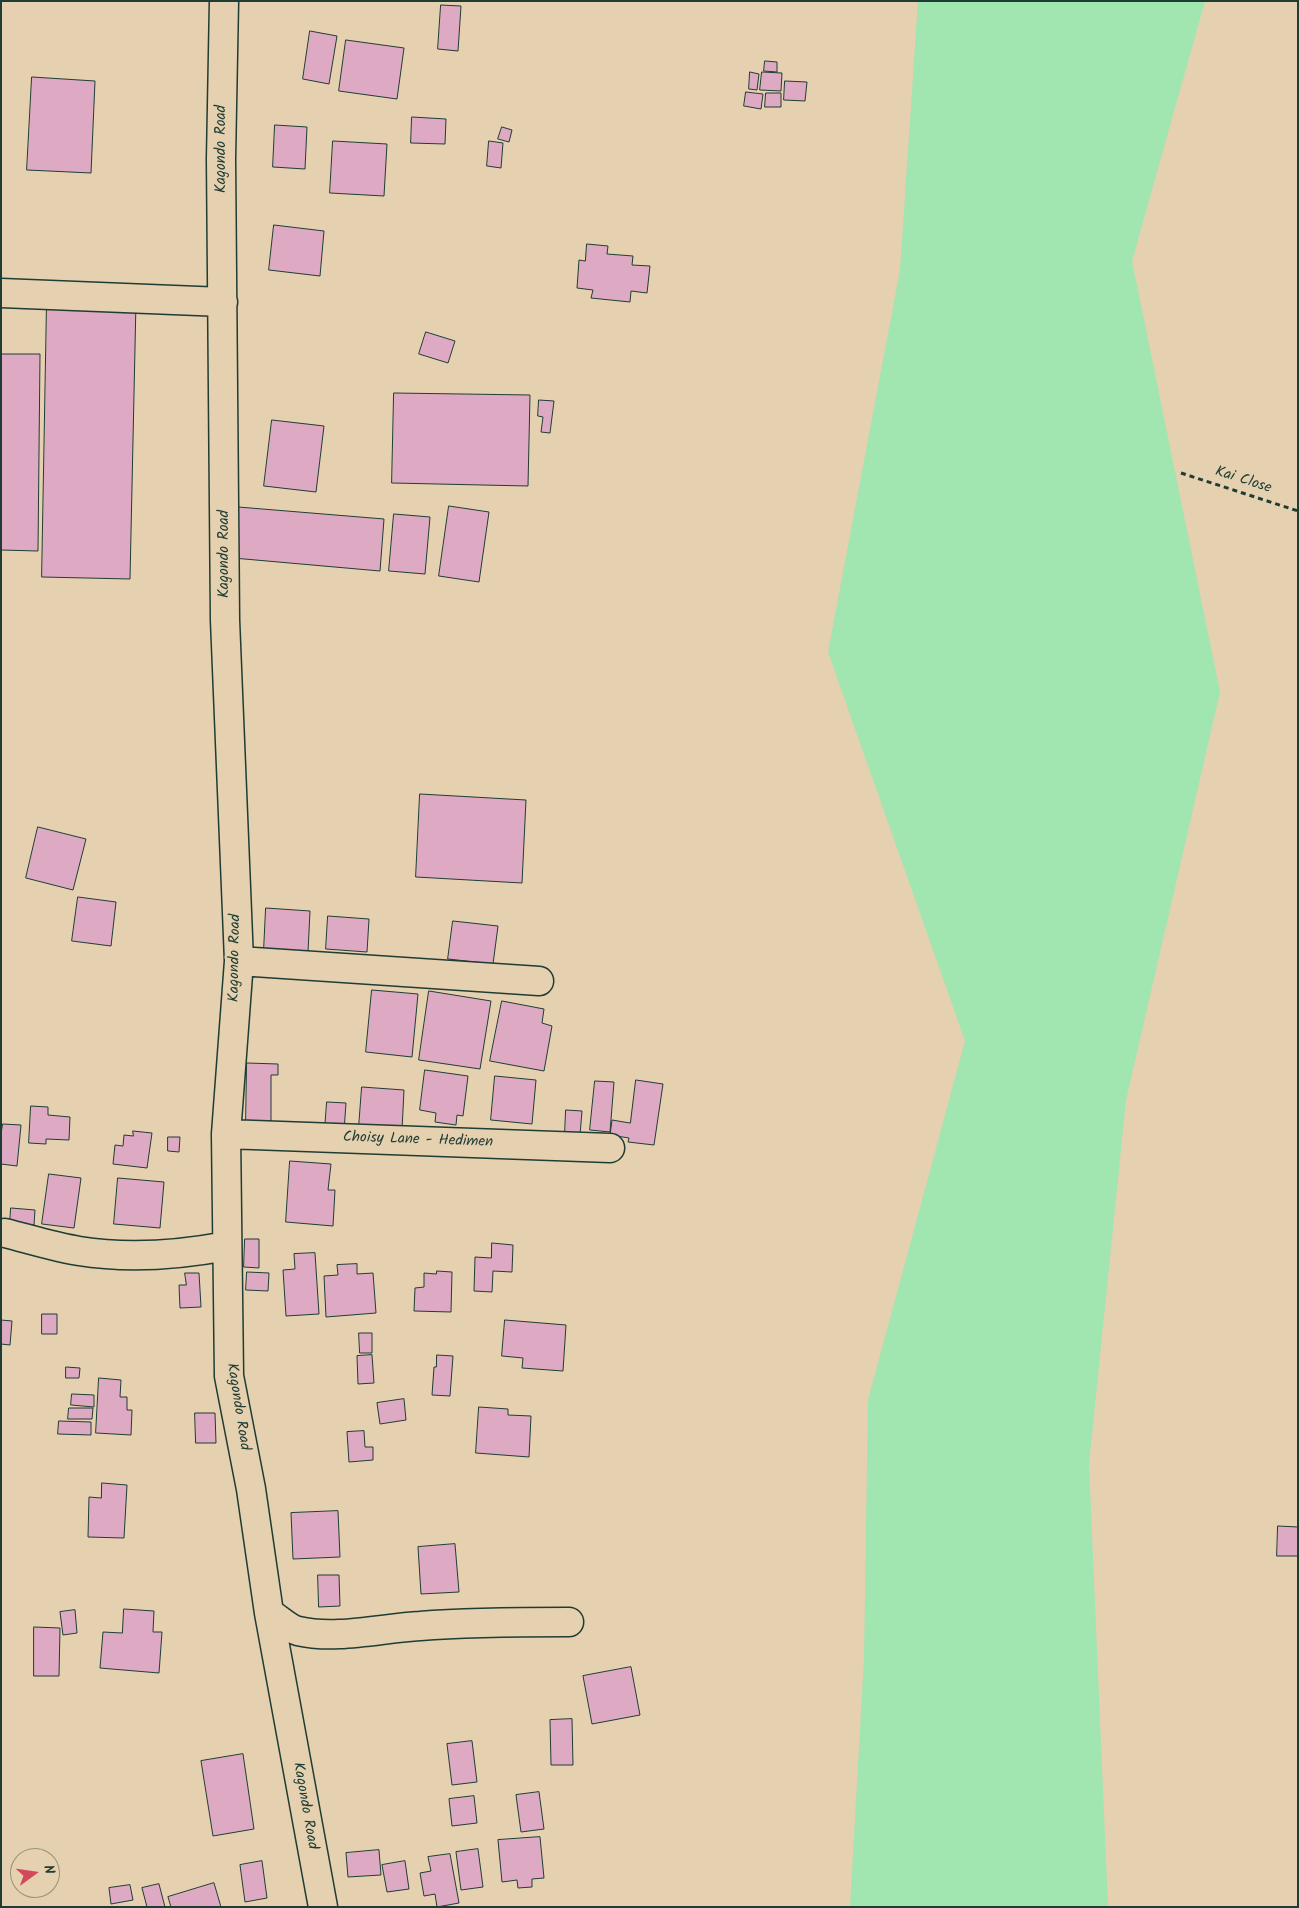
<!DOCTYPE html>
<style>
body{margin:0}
#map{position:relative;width:1299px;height:1908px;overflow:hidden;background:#e5d0af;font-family:Kalam,sans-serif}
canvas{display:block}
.frame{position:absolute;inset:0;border:2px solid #1f3d34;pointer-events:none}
.north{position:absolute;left:10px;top:1848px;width:50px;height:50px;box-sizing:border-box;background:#e5d0af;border:1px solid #96957e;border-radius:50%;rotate:76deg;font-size:14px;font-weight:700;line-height:20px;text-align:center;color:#1f3d34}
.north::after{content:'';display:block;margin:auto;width:18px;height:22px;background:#d1495b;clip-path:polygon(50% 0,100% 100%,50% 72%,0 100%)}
</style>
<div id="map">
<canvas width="1299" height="1908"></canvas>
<div class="frame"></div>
<div class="north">N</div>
</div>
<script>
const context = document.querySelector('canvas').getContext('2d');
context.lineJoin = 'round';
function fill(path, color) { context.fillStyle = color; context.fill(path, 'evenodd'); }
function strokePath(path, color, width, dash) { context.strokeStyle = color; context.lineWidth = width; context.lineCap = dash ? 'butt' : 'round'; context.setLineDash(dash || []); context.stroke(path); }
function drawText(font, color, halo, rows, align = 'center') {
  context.font = font + ' Kalam,sans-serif'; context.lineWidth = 4.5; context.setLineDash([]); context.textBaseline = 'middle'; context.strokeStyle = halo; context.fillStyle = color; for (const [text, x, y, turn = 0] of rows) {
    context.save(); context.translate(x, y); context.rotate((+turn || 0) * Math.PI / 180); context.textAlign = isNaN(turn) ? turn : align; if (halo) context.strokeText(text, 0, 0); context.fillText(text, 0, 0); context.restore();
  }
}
const green = new Path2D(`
 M918 1H1205L1132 261 1220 692 1126 1100 1089 1464 1108 1907H850L864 1658 868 1400 965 1041 828 652 900 270Z`);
const building = new Path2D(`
 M441 5 461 6 458 51 438 49Z
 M310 31 337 36 329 84 303 79Z
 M346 40 404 48 397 99 339 91Z
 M765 61 777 62V72L764 71Z
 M750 72 759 74 757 90 749 89Z
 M762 72 782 73 781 91 760 90Z
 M32 77 95 81 91 173 27 170Z
 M785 81 807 82 805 101 784 100Z
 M746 92 763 94 761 109 744 106Z
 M766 93H781V107H765Z
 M412 117 446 119 445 144 411 143Z
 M275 125 307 127 305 169 273 167Z
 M502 127 512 130 509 142 498 139Z
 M333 141 387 144 384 196 330 193Z
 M489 141 503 143 501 168 487 166Z
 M274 225 324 231 320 276 269 270Z
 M587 244 608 246 607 254 633 256 632 265 650 266 647 293 631 291 630 302 591 298 593 290 577 288 579 260 585 261Z
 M47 299 136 301 130 579 42 577Z
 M426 332 455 341 448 363 419 354Z
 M1 354H40L38 551 1 550Z
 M394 393 530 395 528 486 392 483Z
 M539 400 554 401 550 433 541 432 543 417 538 416Z
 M272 420 324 426 316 492 264 486Z
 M449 506 489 512 479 582 439 576Z
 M238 507 384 519 380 571 233 558Z
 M394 514 430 517 425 574 389 571Z
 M420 794 526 800 522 883 416 877Z
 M38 827 86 839 73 890 26 878Z
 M78 897 116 902 111 946 72 941Z
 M266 908 310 911 308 952 264 950Z
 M328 916 369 919 367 952 326 949Z
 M453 921 498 926 493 964 448 959Z
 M372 990 418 994 412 1057 366 1052Z
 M429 991 491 1001 480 1069 419 1060Z
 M502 1001 544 1009 542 1023 552 1026 544 1071 490 1061Z
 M247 1063 278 1064V1075H271V1121H246Z
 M425 1070 468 1076 463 1116 457 1115 456 1125 435 1122 436 1113 420 1110Z
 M495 1076 536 1080 532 1124 491 1120Z
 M636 1080 663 1084 654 1145 628 1142 629 1138 610 1135 612 1120 630 1123Z
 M595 1081 614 1082 610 1132 590 1130Z
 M362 1087 404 1090 402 1130 359 1127Z
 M327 1102 346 1103 344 1131 325 1129Z
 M31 1106 48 1107V1115L70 1117 69 1140 46 1139V1144L29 1143Z
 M566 1110 582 1111 580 1135 565 1133Z
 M3 1124 21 1125 17 1166 1 1164V1134Z
 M133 1131 152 1133 147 1168 113 1164 115 1145 123 1146 124 1135 133 1136Z
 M168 1137H180L179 1152 168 1151Z
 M290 1161 331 1164 328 1190H335L333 1226 286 1222Z
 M49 1174 81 1178 74 1228 42 1224Z
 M118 1178 164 1182 160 1228 114 1224Z
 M11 1208 35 1210 34 1225 10 1224Z
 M245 1239H259V1268L244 1267Z
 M492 1243 513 1245 512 1272 493 1271 492 1292 474 1291 475 1257 491 1258Z
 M315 1253 319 1314 286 1316 283 1270 295 1269 294 1254Z
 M357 1264V1274L373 1273 376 1313 326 1317 324 1276 338 1275 337 1265Z
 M437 1271 452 1272 451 1312 414 1311 415 1288 424 1287V1273L436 1274Z
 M247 1272 269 1273 268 1291 246 1290Z
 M185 1273H199L201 1307 180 1308 179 1285H186Z
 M42 1314H57V1334H42Z
 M1 1320 12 1321 10 1345 1 1344Z
 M505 1320 566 1325 563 1371 522 1368 523 1358 502 1356Z
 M359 1333H372V1353H360Z
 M372 1355 374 1383 358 1384 357 1356Z
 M437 1355 453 1356 450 1396 432 1395 434 1367H436Z
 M66 1367 80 1368 79 1378H66Z
 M99 1378 121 1380 120 1397H127V1410H132L131 1435 96 1433Z
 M72 1394 94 1395V1407L71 1405Z
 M404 1399 406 1420 380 1424 377 1403Z
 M479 1407 508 1409V1415L531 1416 529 1457 476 1453Z
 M69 1408H93L92 1419H68Z
 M195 1413H215L216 1443H196Z
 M59 1421 91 1422V1435L58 1434Z
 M364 1431 365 1447H373V1460L349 1462 347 1432Z
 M102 1483 127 1485 124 1538 88 1537 89 1497 101 1498Z
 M338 1511 340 1557 293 1559 291 1513Z
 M1278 1526 1298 1527V1556H1277Z
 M455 1544 459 1592 421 1594 418 1547Z
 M318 1575H339L340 1606 319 1607Z
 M124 1609 154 1611 153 1632H162L159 1673 100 1668 103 1632 122 1633Z
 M75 1610 77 1633 63 1635 60 1612Z
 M34 1627 60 1628 59 1676H34Z
 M631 1667 640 1715 592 1724 583 1676Z
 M572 1719 573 1765H551L550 1720Z
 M472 1741 477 1782 452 1785 447 1744Z
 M243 1754 254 1829 213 1836 201 1761Z
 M539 1792 544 1829 521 1832 516 1795Z
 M474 1796 477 1823 452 1826 449 1799Z
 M540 1837 544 1878 532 1879V1887L518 1888 517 1880 502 1882 498 1840Z
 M478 1849 483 1887 461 1890 456 1852Z
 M379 1850 381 1875 348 1877 346 1853Z
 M450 1854 459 1903 437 1907 435 1894 424 1896 420 1873 431 1871 428 1857Z
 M262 1861 267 1898 245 1902 240 1865Z
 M405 1861 409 1889 387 1892 382 1865Z
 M214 1883 221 1907H171L168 1897Z
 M159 1884 165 1907H147L142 1888Z
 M130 1885 133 1900 111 1904 109 1888Z`);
const path = new Path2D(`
 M1181 473 1298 511`);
const street = new Path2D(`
 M224 1 221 159 225 620 239 961 226 1134 229 1376 251 1489 269 1613 323 1907
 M1 293 223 302
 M239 961 539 981
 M226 1134 610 1148
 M5 1233C29 1239 54 1247 79 1251 128 1259 179 1255 227 1246
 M269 1613C278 1618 289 1629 298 1631 336 1640 382 1628 420 1626 470 1622 520 1622 569 1622`);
const streetNames = [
 ["Kagondo Road",222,149,-90],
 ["Kai Close",1243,481,18],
 ["Kagondo Road",225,554,-90],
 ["Kagondo Road",236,958,-89],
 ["Choisy Lane - Hedimen",418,1141,2],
 ["Kagondo Road",237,1407,81],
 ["Kagondo Road",304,1806,80]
];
fill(green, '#a1e5b1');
fill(building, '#dda9c3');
strokePath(building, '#1f3d34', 1);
strokePath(street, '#1f3d34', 31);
strokePath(path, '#1f3d34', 3, [5, 4]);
strokePath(street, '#e5d0af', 28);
drawText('15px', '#1f3d34', '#e5d0af', streetNames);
</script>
